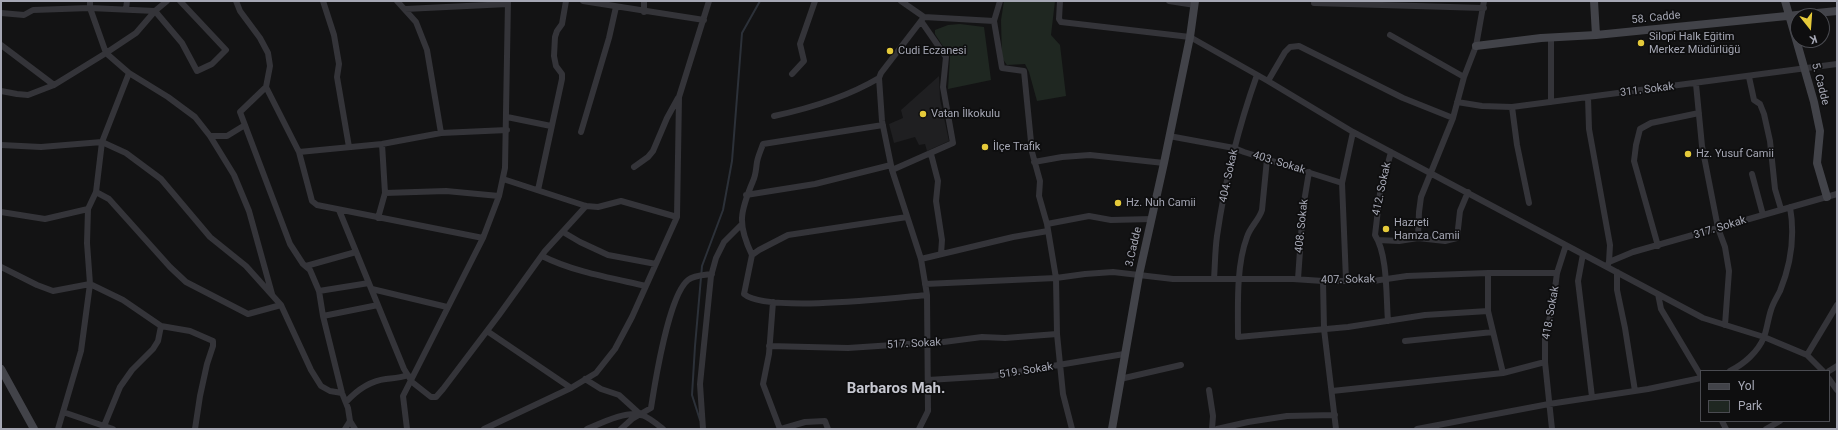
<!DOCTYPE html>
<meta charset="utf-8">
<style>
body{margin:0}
#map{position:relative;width:1838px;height:430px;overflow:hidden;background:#131314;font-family:Roboto,sans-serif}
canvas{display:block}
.frame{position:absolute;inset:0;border:2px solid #a5a7b4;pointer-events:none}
.legend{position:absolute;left:1700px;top:370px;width:130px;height:52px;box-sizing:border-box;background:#0e0e0f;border:1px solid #4a4b51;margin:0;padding:5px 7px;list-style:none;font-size:12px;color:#a5a7b4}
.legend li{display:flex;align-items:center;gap:8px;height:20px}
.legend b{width:20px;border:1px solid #4a4b51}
.north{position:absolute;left:1790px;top:8px;width:40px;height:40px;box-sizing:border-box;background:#0e0e0f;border:1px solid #4a4b51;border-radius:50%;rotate:163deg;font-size:11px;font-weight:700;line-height:16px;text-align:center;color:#a5a7b4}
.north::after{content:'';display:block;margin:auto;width:14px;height:18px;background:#e5ca3a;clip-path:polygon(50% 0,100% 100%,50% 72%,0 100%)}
</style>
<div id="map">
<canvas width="1838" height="430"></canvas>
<div class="frame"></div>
<ul class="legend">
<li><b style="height:5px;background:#424349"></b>Yol</li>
<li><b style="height:11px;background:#1f2721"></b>Park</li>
</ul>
<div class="north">K</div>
</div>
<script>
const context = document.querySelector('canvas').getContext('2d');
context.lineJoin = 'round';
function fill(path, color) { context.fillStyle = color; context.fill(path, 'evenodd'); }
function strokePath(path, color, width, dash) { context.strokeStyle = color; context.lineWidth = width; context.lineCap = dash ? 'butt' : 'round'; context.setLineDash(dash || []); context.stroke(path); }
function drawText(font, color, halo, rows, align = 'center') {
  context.font = font + ' Roboto,sans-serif'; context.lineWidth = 3.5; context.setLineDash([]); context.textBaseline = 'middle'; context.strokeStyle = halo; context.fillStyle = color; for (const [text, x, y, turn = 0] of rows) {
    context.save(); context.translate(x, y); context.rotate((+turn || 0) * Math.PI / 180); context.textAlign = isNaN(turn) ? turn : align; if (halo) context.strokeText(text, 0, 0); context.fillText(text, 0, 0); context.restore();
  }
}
const built = new Path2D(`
 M939 76 940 99 949 141 927 151 925 144 919 145 915 137 894 143 889 124 903 118 901 110Z`);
const green = new Path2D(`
 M1004 1H1055L1051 35 1060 45 1066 96 1037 101 1029 72 1025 64 1007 65 1002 58 1001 20Z
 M960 24 984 27 991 80 948 89 950 57 935 34V30L948 25Z`);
const stream = new Path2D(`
 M700 420 692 395 695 346 702 266 723 210 732 161 742 33 760 1`);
const street = new Path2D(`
 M90 1V8L106 53 129 73 168 97 195 117 210 136H227L245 125
 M236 1 240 11 260 38 268 53 270 66 266 87 299 152 312 201 317 205 483 238
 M323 1 334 35 339 64 337 77 349 147
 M397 1 416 22 427 50 441 133
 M583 1 704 20
 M644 1V12
 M901 1 924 17 994 21
 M1000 1 994 21 1002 68 1024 71 1032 152 1040 181 1039 196 1047 224 1056 278 1057 334 1063 394 1072 429
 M1060 1 1059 19 1061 22 1190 37 1268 81 1353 132 1703 318 1764 337 1807 355 1823 371
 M1169 1 1195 5
 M1314 3 1484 8
 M126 9 127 1
 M405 9 508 4
 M1 13 24 15 33 10 90 8 155 11 182 43 197 71 212 64 226 50 180 1
 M1390 35 1464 77
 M1 45 54 85
 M792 74 804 61 800 44 815 1
 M1749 77 1754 100 1760 104 1764 114 1770 141 1775 189 1781 209
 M1268 81 1285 52 1290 47 1299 46 1403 98 1453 118
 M1696 84 1702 146 1718 228 1725 247 1729 271 1725 325
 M266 87 240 112 290 244 303 264 310 270 319 291 323 316 342 393 348 408 350 421 355 429
 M1 91 17 94 28 95 54 85 106 53 136 33 155 11 167 1
 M1588 97 1589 129 1610 245 1609 262
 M1457 102 1482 106 1512 107 1837 64
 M1551 102V38
 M1512 107 1517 145 1529 203
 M774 116C811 108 847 97 879 78
 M507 117 551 126
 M581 132 609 38 616 7
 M210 136 234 175 249 211 272 294
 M1169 136 1234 148 1244 152 1342 183
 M1 145 41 147 102 142 126 153 161 179 210 237 246 266 281 305 311 370 321 386 330 391 342 393
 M299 152 382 144 441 133 507 130
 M931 154 938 181 936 201 942 240 941 254
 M1267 159 1262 210C1259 220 1250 227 1247 237 1236 266 1238 306 1238 337L1348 327 1425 315 1488 311
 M1034 162 1062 157 1090 155 1164 163
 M634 167 648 157 653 151 667 118 678 98
 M892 170 953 143 943 87 946 57 921 21
 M1752 174 1763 215
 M503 179 586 206 598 207 621 201 677 217
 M538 190 562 79V74L556 66 554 56 555 37 557 31 562 24 566 1
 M96 192 109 199 170 267 186 282 248 314 281 305
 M385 193 446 191 499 196
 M746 195 815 184 891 165
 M339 210 404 369 412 382 431 397H436L443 389 499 315 545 251 586 206
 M1 212 45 219 88 209
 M907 217 788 235 759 250 752 255 744 294C766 313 893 298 927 295
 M378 218 385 193 382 144
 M1047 224 1089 216 1111 220 1152 219
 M563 232 580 242 608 255 656 264
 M1418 238 1419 212 1421 197 1453 118 1464 77 1476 46 1484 1
 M1378 240 1399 241 1418 238 1445 241 1457 238 1460 211 1468 192
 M1658 246 1634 161 1636 145 1640 129 1651 123 1699 113
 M1583 254 1578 281 1592 397
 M752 255C737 224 740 212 753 181 756 175 756 168 757 162 758 156 761 150 763 144L883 125
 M542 256C574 272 611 278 646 286
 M921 259 1013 237 1048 231
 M306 266 356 252
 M1 267 37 285 53 291 90 284 123 300 161 326 190 331 213 341V346L207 364 200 396 195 429
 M1607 267 1609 262 1633 252 1837 194
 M1617 272V290L1625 328 1635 391
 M1488 273V311L1503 373
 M1214 279C1215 265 1215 250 1217 236 1225 181 1238 128 1257 75
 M1298 279 1303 208 1309 172
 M1346 280 1342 183 1353 132
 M1323 281 1324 329 1336 429
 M925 284 1056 278 1085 274 1113 272 1173 279H1293L1323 281H1373L1407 276 1488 273H1557
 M372 289 447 307
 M319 291 369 283
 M1658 294 1661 309 1701 376
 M773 302 769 354 763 384 780 429
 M323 316 378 305
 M1388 321C1386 298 1388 255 1375 235L1380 193 1391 152
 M487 331 571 388
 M1405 341 1493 332
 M769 346 848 348 923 343 928 344 982 337 1005 338 1057 334
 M1807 355 1837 305
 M1730 371C1744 364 1758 352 1764 337 1767 329 1768 319 1771 310 1773 303 1777 297 1780 291 1791 264 1795 235 1790 207
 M1829 371 1837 366
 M585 379 601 389 619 395 641 415
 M1120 379 1181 365
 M1829 379 1837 390
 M928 380 993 376 1124 354
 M1209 390 1213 416 1212 429
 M1332 391 1503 373 1545 362
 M346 402C357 390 369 381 386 379 395 378 400 378 408 375
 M63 412 113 429
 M1722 421 1726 429
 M104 426 120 387 132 370 153 349 158 341 161 326
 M58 429 81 351 90 284 87 243 88 209 96 192 102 142 129 73
 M345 429 350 421
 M407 429 403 396 483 238 499 196 505 168 508 1
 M484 429 571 388 596 373 615 349 632 317 677 217 679 97 709 1
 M587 429C601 423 627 410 642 415 650 418 657 424 663 429
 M621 429 632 419 651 408C655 382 669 295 688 280 694 275 704 275 712 274
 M703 429 700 384 711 276 716 258 724 242 741 225
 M781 429 805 422 825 421 828 429
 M919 429 928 411 927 295 921 259 892 170 882 121 879 78 881 73 924 17
 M1217 429 1248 422 1287 416 1335 415
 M1417 429 1549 404 1648 389 1701 378
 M1552 429 1545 362V338L1553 304 1557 273 1566 245
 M1766 429 1780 421`);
const secondary = new Path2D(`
 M1594 1 1596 35
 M1785 1 1814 102 1820 131 1817 163 1827 197
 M1476 46 1541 38 1596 35 1837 11
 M1 369 34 429
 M1112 429 1139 275 1164 163 1190 37 1195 1`);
const markers = [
 [1641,43,4,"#e5ca3a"],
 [890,51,4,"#e5ca3a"],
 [923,114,4,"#e5ca3a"],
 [985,147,4,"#e5ca3a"],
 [1688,154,4,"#e5ca3a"],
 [1118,203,4,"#e5ca3a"],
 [1386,229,4,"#e5ca3a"]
];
const streetNames = [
 ["58. Cadde",1656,18,-6],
 ["5. Cadde",1820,84,76],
 ["311. Sokak",1647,90,-7],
 ["403. Sokak",1279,163,17],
 ["404. Sokak",1229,176,-78],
 ["412. Sokak",1382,189,-78],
 ["408. Sokak",1302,226,-84],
 ["317. Sokak",1720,228,-17],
 ["3.Cadde",1134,247,-77],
 ["407. Sokak",1348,280,-1],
 ["418. Sokak",1551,313,-80],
 ["517. Sokak",914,344,-3],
 ["519. Sokak",1026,371,-9]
];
const poiNames = [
 ["Silopi Halk Eğitim",1649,37],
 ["Merkez Müdürlüğü",1649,50],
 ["Cudi Eczanesi",898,51],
 ["Vatan İlkokulu",931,114],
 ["İlçe Trafik",993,147],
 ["Hz. Yusuf Camii",1696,154],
 ["Hz. Nuh Camii",1126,203],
 ["Hazreti",1394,223],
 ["Hamza Camii",1394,236]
];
const districtNames = [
 ["Barbaros Mah.",896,389]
];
fill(built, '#1f1f21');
fill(green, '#1f2721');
strokePath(stream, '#2c3139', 2);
strokePath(street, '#343439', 6);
strokePath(secondary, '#424349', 8);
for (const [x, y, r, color] of markers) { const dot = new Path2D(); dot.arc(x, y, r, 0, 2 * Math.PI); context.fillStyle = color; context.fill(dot); strokePath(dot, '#0e0e0f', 1.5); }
drawText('11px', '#a5a7b4', '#0e0e0f', streetNames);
drawText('11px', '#a5a7b4', '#0e0e0f', poiNames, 'left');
drawText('bold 15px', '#c6c7d0', '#0e0e0f', districtNames);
</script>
